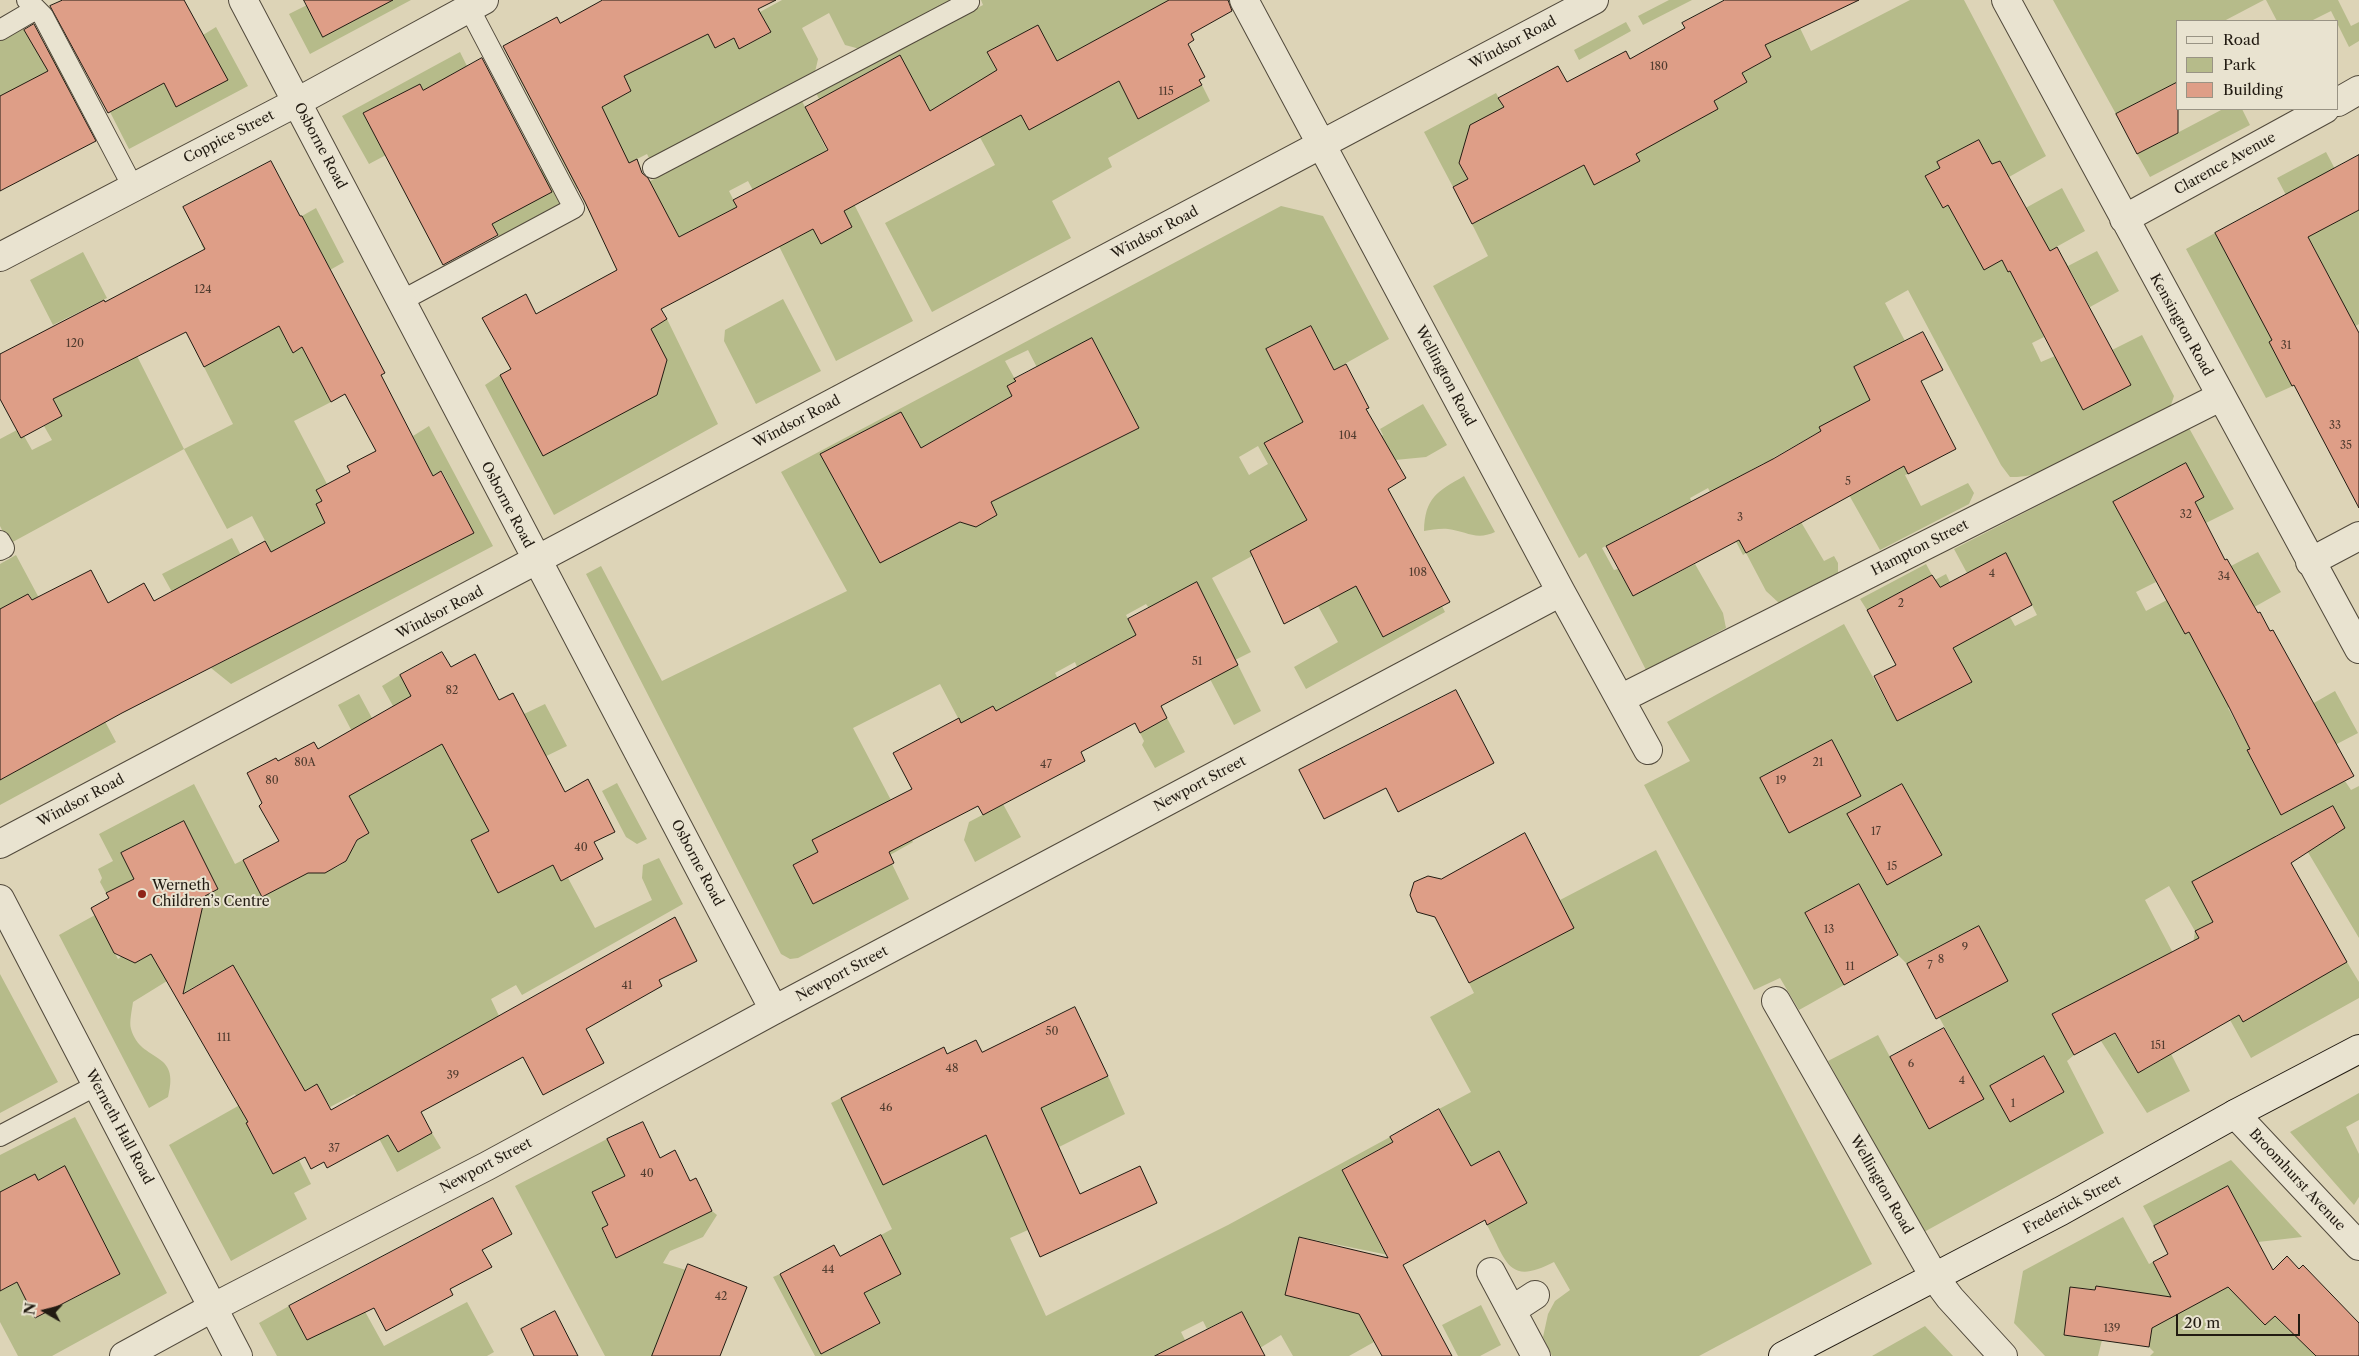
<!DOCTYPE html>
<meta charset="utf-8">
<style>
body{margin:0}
#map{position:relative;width:2359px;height:1356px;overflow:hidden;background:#ddd4b7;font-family:"Libre Caslon Text",serif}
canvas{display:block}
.legend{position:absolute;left:2176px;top:20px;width:162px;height:90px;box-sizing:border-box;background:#e9e3d0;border:1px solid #999384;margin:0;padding:6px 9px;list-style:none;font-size:15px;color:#221b12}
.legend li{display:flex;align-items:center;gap:10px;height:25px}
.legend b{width:25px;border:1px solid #999384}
.north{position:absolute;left:20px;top:1286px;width:50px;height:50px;-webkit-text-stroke:4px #e9e3d0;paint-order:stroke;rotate:278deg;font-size:14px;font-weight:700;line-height:20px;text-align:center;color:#221b12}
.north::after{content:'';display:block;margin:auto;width:18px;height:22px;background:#221b12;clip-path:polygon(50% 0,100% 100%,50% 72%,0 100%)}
.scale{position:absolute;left:2176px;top:1314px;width:124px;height:22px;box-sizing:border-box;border:2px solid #221b12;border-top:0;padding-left:6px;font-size:15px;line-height:18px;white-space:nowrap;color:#221b12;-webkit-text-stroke:4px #e9e3d0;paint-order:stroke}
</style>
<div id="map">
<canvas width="2359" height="1356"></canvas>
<ul class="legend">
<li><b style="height:6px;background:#e9e3d0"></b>Road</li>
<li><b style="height:14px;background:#b6bb8a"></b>Park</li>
<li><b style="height:14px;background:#de9e87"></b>Building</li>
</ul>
<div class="north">N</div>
<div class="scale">20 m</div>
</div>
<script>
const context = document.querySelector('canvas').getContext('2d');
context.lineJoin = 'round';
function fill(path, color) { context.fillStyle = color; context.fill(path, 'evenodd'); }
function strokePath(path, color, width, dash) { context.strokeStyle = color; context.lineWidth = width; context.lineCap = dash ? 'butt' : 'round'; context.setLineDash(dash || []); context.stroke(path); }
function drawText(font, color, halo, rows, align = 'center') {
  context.font = font + ' "Libre Caslon Text",serif'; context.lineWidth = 4; context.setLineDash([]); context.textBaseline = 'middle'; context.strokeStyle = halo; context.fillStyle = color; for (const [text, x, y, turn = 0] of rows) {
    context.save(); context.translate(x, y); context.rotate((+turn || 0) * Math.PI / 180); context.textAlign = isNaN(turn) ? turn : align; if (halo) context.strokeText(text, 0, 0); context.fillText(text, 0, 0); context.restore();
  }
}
const green = new Path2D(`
 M367 0H411L310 54 289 14 307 5 323 37Z
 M679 0 734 38 739 49 770 33 760 12 782 0H954L860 49 845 45 829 13 802 28 818 59 815 72 650 160 647 154 577 189 515 70 528 64 590 83 617 99 631 91 621 68 656 60 697 39Z
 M981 0H1185L1145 13 1063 58 1085 99 1119 81 1138 119 1202 85 1210 101 1108 158 1112 167 1052 201 1071 238 932 312 885 223 995 165 957 95 930 111 900 55 850 82 821 103 816 93 983 5ZM1038 25 1078 102 1029 130 987 52Z
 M1669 0H1692L1643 25 1638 16Z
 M1910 0H1964L2046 156 2009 177 2000 161 1992 164 1979 140 1937 162 1940 168 1926 176 1943 208 1957 201 2000 222 2062 188 2085 231 2049 251 2028 213 1984 270 2002 260 2009 272 2029 261 2038 277 2066 262 2068 266 2097 251 2119 291 2090 307 2071 272 2024 297 2044 337 2032 343 2041 362 2055 356 2083 410 2130 385 2112 350 2142 335 2174 396 2169 411C2129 432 2055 479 2010 477L2001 465 1908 290 1885 303 1905 341 1854 367 1908 474 1905 475 1921 506 1968 483 1974 493 1969 504 1880 550 1849 495 1825 439 1817 433 1773 458 1805 519 1801 522 1824 561 1834 556 1838 563V573L1779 603 1766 591 1746 553 1743 555 1708 488 1690 498 1693 505 1694 561 1668 513 1602 548 1614 570 1618 569 1633 596 1695 564 1723 613 1726 628 1646 670 1586 553 1579 558 1433 286 1488 256 1472 224 1584 165 1640 161 1630 143 1718 109 1714 101 1747 82 1742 73 1771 57 1745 9 1800 28 1811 51ZM1764 463 1797 526 1746 553 1714 490Z
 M2053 0H2264L2224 21H2178V82L2116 114Z
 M2266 0H2338L2351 26 2359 22V41L2349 47 2331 11 2311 21H2277Z
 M1626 22 1631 31 1579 60 1574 50Z
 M216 27 248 86 129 149 110 112 164 83 176 107 227 79 203 35Z
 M23 28 39 55 52 48 74 88 63 94 34 78 0 99V41Z
 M460 52 467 66 450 75 428 99 420 84 363 113 386 155 369 164 342 116Z
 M1496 93 1504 107 1477 138 1464 145 1459 163 1468 179 1453 187 1424 132Z
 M802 101 913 321 836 361 767 222 777 216 791 241 813 229 821 243 852 227 830 186 795 167 771 180 757 198 748 181 729 191 749 231 746 233 733 209 679 237 668 216 620 197Z
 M2223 109H2242L2250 125 2150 177 2137 154Z
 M2326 152 2352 201 2329 226 2359 210V324L2352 328 2269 342 2293 386 2266 398 2186 249 2215 233 2238 275 2332 282 2277 178Z
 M545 167 563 202 499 237 492 224 526 176Z
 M1281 206 1323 216 1389 339 1334 370 1311 326 1266 349 1299 414 1349 397 1264 443 1364 446 1383 435 1380 429 1423 404 1447 445 1426 457 1395 460 1359 592 1383 637 1442 606 1445 612 1306 689 1294 667 1338 642 1318 606 1314 608 1276 537 1250 551 1252 556 1212 578 1251 652 1235 660 1197 582 1149 608 1146 604 1126 615 1166 689 1126 640 1077 667 1075 662 1055 673 1093 745 1045 685 996 711 993 706 976 715 1000 797 940 684 853 728 913 842 890 855 818 852 793 866 813 904 892 864 909 899 798 958 790 959 781 954 586 574 601 566 662 681 847 591 781 472ZM1092 338 1139 428 991 502 997 515 976 527 960 522 901 412 921 448 1012 396 1007 387 1016 381 1005 361 1028 350 1043 379ZM1258 446 1268 464 1249 475 1239 457Z
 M316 208 344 262 330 270 302 216Z
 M249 219 276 320 293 353 302 347 331 402 294 421 327 484 386 578 474 533 442 471 433 476 413 436 429 426 493 546 231 684 211 668 276 634 172 592 162 574 232 538 269 609 283 602 295 625 372 585 316 490 322 501 316 504 327 526 271 552 252 516 227 529 184 449 9 544 0 526V439L17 430 21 437 24 436 32 450 52 440 44 426 62 416 23 342 30 338 40 354 98 377 137 356 184 449 233 424 204 367 215 270 201 244Z
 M83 252 107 298 53 325 30 280Z
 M783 299 821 371 756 404 724 341 725 330Z
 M667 319 718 424 554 515 485 385 500 375 543 455 651 329Z
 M2189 428 2234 509 2206 523 2195 502 2204 497 2186 463 2113 502 2156 582 2136 592 2146 611 2167 600 2186 634 2250 600 2231 566 2258 552 2281 592 2249 610 2197 647 2208 667 2236 704 2228 708 2241 732 2301 700 2305 708 2335 691 2358 733 2333 746 2329 738 2332 736 2319 712 2247 750 2281 815 2345 781 2351 790 2359 786V938L2293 827 2275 836 2299 877 2214 926 2212 922 2195 931 2243 1021 2347 962 2359 982V998L2251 1058 2192 951 2195 931 2169 886 2145 900 2209 1021 2202 1025 2164 956 2053 1014 2074 1055 2067 1061 2104 1133 1924 1232 1828 1061 1878 1035 1929 1128 1983 1098 1939 1017 1979 926 1907 964 1898 955 1859 884 1805 913 1844 985 1799 1010 1780 978 1754 990 1644 785 1690 761 1667 722 1844 624 1897 721 1971 682 1937 617 1935 580 1946 574 1965 613 1982 605 1994 626 2010 617 2015 626 2037 615 2006 554 1967 573 1954 549ZM1832 740 1860 796 1789 833 1760 778ZM1902 784 1941 855 1848 814ZM2044 1056 2064 1092 2010 1122 1991 1086Z
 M1464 476 1495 532C1476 541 1466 531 1448 529 1441 528 1431 530 1424 531 1425 497 1437 492 1464 476Z
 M16 555 116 742 0 805V780L100 725 29 594 0 609V564Z
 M1926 564 1932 575 1867 610 1860 599Z
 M1238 665 1261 711 1234 725 1210 679Z
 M400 675 442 744H533L538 740 524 714 545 704 567 746 532 763 553 865 561 881 568 878 595 928 652 900 642 878 643 865 659 858 683 904 522 995 516 985 491 999 499 1016 365 1092 398 1152 432 1133 441 1148 397 1172 355 1094 330 1107 317 1084 246 1123 273 1174 299 1160 311 1184 294 1193 307 1219 231 1261 169 1145 238 1106 233 1095 288 1062 233 965 176 997 167 981 133 1002C132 1010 129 1022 131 1029 141 1064 181 1049 168 1097L149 1108 59 935 95 915 118 959 197 900 218 889 184 821 121 853 134 879 106 893 100 882 102 878 98 869 113 861 99 834 194 784 235 864 243 860 262 897 299 877 303 870C320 872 340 873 349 855L347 849 356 844 357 840 369 833 335 770 364 754 338 705 359 694 399 768 421 757 382 686Z
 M1167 718 1185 752 1155 768 1142 745 1144 741 1140 733Z
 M617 783 647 839 637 844 626 837 602 791Z
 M1003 804 1021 837 975 862 964 840 969 822Z
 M1656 850 1872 1264 1699 1356H1552L1543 1337 1548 1314 1555 1301 1570 1290 1554 1262C1508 1286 1507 1262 1487 1225L1527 1203 1499 1151 1459 1172 1455 1137 1439 1109 1471 1092 1430 1017 1474 993 1469 983 1573 928 1560 900Z
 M0 974 58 1082 0 1113Z
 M2115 1034 2134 1067 2144 1070 2161 1060V1052L2168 1048 2190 1091 2147 1113 2101 1041Z
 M1108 1076 1125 1114 1059 1147 1065 1160 1009 1186 1028 1230 1010 1238 1046 1316 1228 1225 1390 1137 1393 1142 1342 1169 1357 1199 1424 1187 1367 1218 1383 1250 1390 1247 1403 1258 1300 1237 1285 1295 1327 1306 1354 1305 1374 1342 1349 1356H1293L1281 1335 1260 1348 1242 1312 1207 1329 1203 1321 1181 1332 1193 1356H815L773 1277 780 1274 821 1354 879 1324 864 1293 900 1274 881 1235 892 1229 831 1103 841 1098 954 1150Z
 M2359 1093V1120L2346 1127 2359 1154V1197L2354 1205 2290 1132Z
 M75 1117 167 1293 52 1356H18L0 1322V1281L4 1289 17 1282 36 1318 120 1274 65 1167 38 1180 0 1192V1155Z
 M607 1139 625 1176 592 1192 608 1225 602 1229 616 1258 712 1211 717 1215 703 1237 670 1251 663 1263 686 1270 665 1356H605L515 1186Z
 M2231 1160 2302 1237 2258 1242 2228 1186 2154 1226 2143 1206Z
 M2123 1217 2149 1264 2153 1262 2168 1291 2245 1271 2276 1315 2316 1356H2150L2154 1352 2149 1347 2156 1295 2070 1287 2064 1335 2102 1340 2098 1356H2045L2014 1323 2023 1271Z
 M346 1277 384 1346 467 1302 494 1352 487 1356H277L259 1323 289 1306 307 1340Z
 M1481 1305 1501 1345 1480 1356H1458L1442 1325Z
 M1925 1326 1953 1356H1872Z`);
const building = new Path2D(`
 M63 0H184L228 80 176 107 164 83 108 113 50 6Z
 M304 0H393L323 37Z
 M603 0H776L758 9 771 32 739 49 734 38 715 48 708 34 624 76 631 91 602 107 629 163 637 159 642 173 648 178 679 237 737 207 733 200 828 150 805 107 900 55 930 111 997 70 987 52 1038 25 1057 61 1169 0H1228L1232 11 1191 34 1194 40 1188 44 1205 77 1199 80 1202 85 1138 119 1119 81 1029 130 1021 115 844 211 852 227 821 244 813 229 661 309 667 319 651 329 667 360 657 395 543 456 500 375 511 369 482 318 526 294 536 314 617 270 585 202 503 46 557 17 560 23Z
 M1725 0H1859L1765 45 1771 57 1742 73 1747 82 1714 101 1718 109 1636 154 1640 161 1594 185 1584 165 1472 224 1453 187 1468 179 1459 163 1470 125 1504 107 1498 98 1558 66 1567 82 1626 51 1630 59 1685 28 1682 23Z
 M34 24 96 141 0 191V96L48 71 24 30Z
 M482 58 552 192 492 224 498 235 443 265 363 113 420 84 423 90Z
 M2178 82V133L2137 154 2116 114Z
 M1979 140 1992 164 2000 161 2050 251 2057 247 2131 385 2083 410 2010 271 2008 272 2002 260 1984 270 1948 205 1943 208 1925 176 1940 168 1937 162Z
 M2359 155V210L2308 237 2359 333V508L2294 385 2292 386 2269 342 2272 340 2215 233Z
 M271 161 300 216H302L385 373 381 375 433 476 441 471 474 533 122 713 0 780V609L28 594 32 600 91 570 108 603 144 583 154 601 265 541 271 552 325 523 316 504 322 501 316 490 350 472 347 466 376 451 345 394 331 402 302 347 293 353 279 326 204 367 186 332 53 399 62 416 21 438 0 399V354L104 300 105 302 205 249 183 207Z
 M1311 326 1334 370 1346 364 1369 408 1366 409 1406 478 1388 489 1450 602 1383 637 1356 586 1284 624 1250 551 1307 520 1264 443 1303 422 1266 349Z
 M1923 332 1943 370 1921 381 1956 449 1908 474 1904 466 1746 553 1739 540 1633 596 1606 546 1773 459 1821 431 1819 427 1870 400 1854 367Z
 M1092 338 1139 428 991 502 997 515 976 527 960 522 880 563 820 454 901 412 921 448 1012 396 1007 386 1016 381 1014 379Z
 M2186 463 2204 497 2195 502 2225 560 2227 559 2258 613 2260 612 2270 631 2273 630 2354 776 2281 815 2247 750 2250 749 2229 707 2189 632 2185 634 2113 502Z
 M2006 553 2032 605 1953 648 1972 682 1897 721 1874 676 1896 665 1867 610 1932 575 1940 587Z
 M1197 582 1238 665 1161 706 1167 718 1140 733 1135 723 1081 752 1085 761 983 815 978 806 889 852 894 863 813 904 793 865 818 852 812 840 912 789 893 753 959 718 961 723 993 706 996 711 1136 635 1128 619Z
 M442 652 451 667 475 654 499 700 513 693 565 792 588 779 615 832 594 842 603 859 561 881 553 865 498 893 471 840 489 831 442 744 349 796 369 833 357 840 346 861 325 873H308L262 897 243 860 279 841 259 806 262 803 247 773 276 758 278 761 314 742 318 749 411 696 400 675Z
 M1456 690 1494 763 1398 812 1386 788 1324 819 1299 770Z
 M1832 740 1861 796 1789 833 1760 778Z
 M1902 784 1942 855 1887 885 1847 814Z
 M2333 806 2345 828 2291 863 2347 962 2243 1022 2239 1015 2138 1073 2115 1033 2074 1055 2052 1014 2199 938 2195 931 2213 922 2192 882Z
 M184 821 218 889 205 896 183 994 233 965 305 1091 317 1084 331 1110 675 917 697 961 659 980 662 986 586 1029 604 1063 543 1095 523 1057 421 1112 432 1133 398 1152 388 1135 327 1168 324 1162 311 1169 305 1157 273 1174 246 1123 248 1122 151 954 135 963 114 953 91 908 109 898 106 893 134 879 121 853Z
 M1525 833 1574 928 1469 983 1435 917 1417 912 1410 895 1414 882 1428 876 1441 879Z
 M1859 884 1898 955 1844 985 1805 913Z
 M1979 926 2008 981 1936 1019 1907 964Z
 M1075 1007 1108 1076 1041 1108 1080 1194 1140 1166 1157 1203 1040 1257 986 1135 883 1185 841 1098 944 1047 947 1054 976 1040 982 1052Z
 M1944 1028 1984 1099 1929 1129 1890 1057Z
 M2044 1056 2064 1092 2010 1122 1990 1086Z
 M1439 1109 1471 1166 1499 1151 1527 1203 1487 1225 1485 1220 1403 1265 1452 1356H1382L1359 1314 1285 1295 1299 1237 1388 1258 1342 1170 1393 1142 1390 1137Z
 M643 1122 660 1158 675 1150 690 1181 696 1178 712 1211 616 1258 602 1228 608 1225 592 1192 625 1176 607 1139Z
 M65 1166 120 1274 35 1318 17 1282 0 1291V1192L35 1174 38 1180Z
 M2228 1186 2273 1270 2287 1256 2299 1269 2303 1265 2359 1323V1356H2316L2275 1316 2265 1325 2228 1287 2152 1328 2149 1347 2064 1335 2070 1287 2095 1290 2096 1286 2171 1297 2153 1262 2168 1254 2154 1226Z
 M493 1198 512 1234 482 1250 492 1267 450 1289 453 1295 386 1331 374 1308 307 1340 289 1306Z
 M881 1235 901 1274 864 1293 880 1323 821 1354 780 1274 834 1245 840 1256Z
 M688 1264 747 1287 720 1356H652Z
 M555 1311 578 1356H534L521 1329Z
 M1242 1312 1265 1356H1155Z`);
const service = new Path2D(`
 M27 0 43 16 133 187
 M0 30 36 9
 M653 168 969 2 968 0
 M401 301 574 208 469 8
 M0 541 4 548 0 550
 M0 1136 97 1085`);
const minor = new Path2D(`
 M243 0 774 1010
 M1244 0 1561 592 1648 750
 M2006 0 2359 649
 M2338 102 2359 90
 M2124 219 2325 109
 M0 257 297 102 484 0
 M2310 562 2359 536
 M1620 699 2220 397
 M0 844 1594 0
 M1776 1001 1935 1278 1950 1298 2003 1356
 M2235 1114 2359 1246
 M1491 1272 1536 1356
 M1512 1310 1535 1295
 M124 1356 212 1308 487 1166 774 1010 1561 592`);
const tertiary = new Path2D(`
 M0 899 238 1356`);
const secondary = new Path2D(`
 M1783 1356 2061 1211 2235 1114 2359 1049`);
const markers = [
 [142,894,5,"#8f2418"]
];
const numberNames = [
 ["180",1659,67],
 ["115",1166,92],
 ["124",203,290],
 ["120",75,344],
 ["31",2286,346],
 ["33",2335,426],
 ["104",1348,436],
 ["35",2346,446],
 ["5",1848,482],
 ["32",2186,515],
 ["3",1740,518],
 ["108",1418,573],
 ["4",1992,574],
 ["34",2224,577],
 ["2",1901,604],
 ["51",1197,662],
 ["82",452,691],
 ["80A",305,763],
 ["21",1818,763],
 ["47",1046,765],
 ["80",272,781],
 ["19",1781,781],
 ["17",1876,832],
 ["40",581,848],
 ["15",1892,867],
 ["13",1829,930],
 ["9",1965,948],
 ["8",1941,960],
 ["7",1930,966],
 ["11",1850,967],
 ["41",627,986],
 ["50",1052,1032],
 ["111",224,1038],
 ["151",2158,1046],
 ["6",1911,1064],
 ["48",952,1069],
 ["39",453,1076],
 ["4",1962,1081],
 ["1",2013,1104],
 ["46",886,1108],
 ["37",334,1149],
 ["40",647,1174],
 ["44",828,1270],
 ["42",721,1297],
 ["139",2112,1329]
];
const streetNames = [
 ["Windsor Road",1513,43,-28],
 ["Coppice Street",229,137,-27],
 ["Osborne Road",320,146,62],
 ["Clarence Avenue",2225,164,-29],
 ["Windsor Road",1155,233,-28],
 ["Kensington Road",2181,325,61],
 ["Wellington Road",1445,376,62],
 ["Windsor Road",797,422,-28],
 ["Osborne Road",507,505,62],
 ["Hampton Street",1920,548,-27],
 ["Windsor Road",440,613,-28],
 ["Newport Street",1200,784,-28],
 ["Windsor Road",81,801,-28],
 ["Osborne Road",697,863,62],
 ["Newport Street",842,974,-28],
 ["Werneth Hall Road",119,1127,62],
 ["Newport Street",486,1166,-28],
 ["Broomhurst Avenue",2297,1180,47],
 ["Wellington Road",1881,1185,60],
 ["Frederick Street",2072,1205,-28]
];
const poiNames = [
 ["Werneth",152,886],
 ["Children’s Centre",152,902]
];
fill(green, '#b6bb8a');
fill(building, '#de9e87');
strokePath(building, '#221b12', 1);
strokePath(service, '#51493b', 22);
strokePath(minor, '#51493b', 30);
strokePath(tertiary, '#51493b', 30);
strokePath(secondary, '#221b12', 30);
strokePath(service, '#e9e3d0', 20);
strokePath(minor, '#e9e3d0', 28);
strokePath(tertiary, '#e9e3d0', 28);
strokePath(secondary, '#e9e3d0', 28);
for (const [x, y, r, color] of markers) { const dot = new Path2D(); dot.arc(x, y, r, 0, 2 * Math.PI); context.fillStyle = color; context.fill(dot); strokePath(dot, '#e9e3d0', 2); }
drawText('11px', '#513c2f', null, numberNames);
drawText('14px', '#221b12', '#e9e3d0', streetNames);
drawText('14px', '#221b12', '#e9e3d0', poiNames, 'left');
</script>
